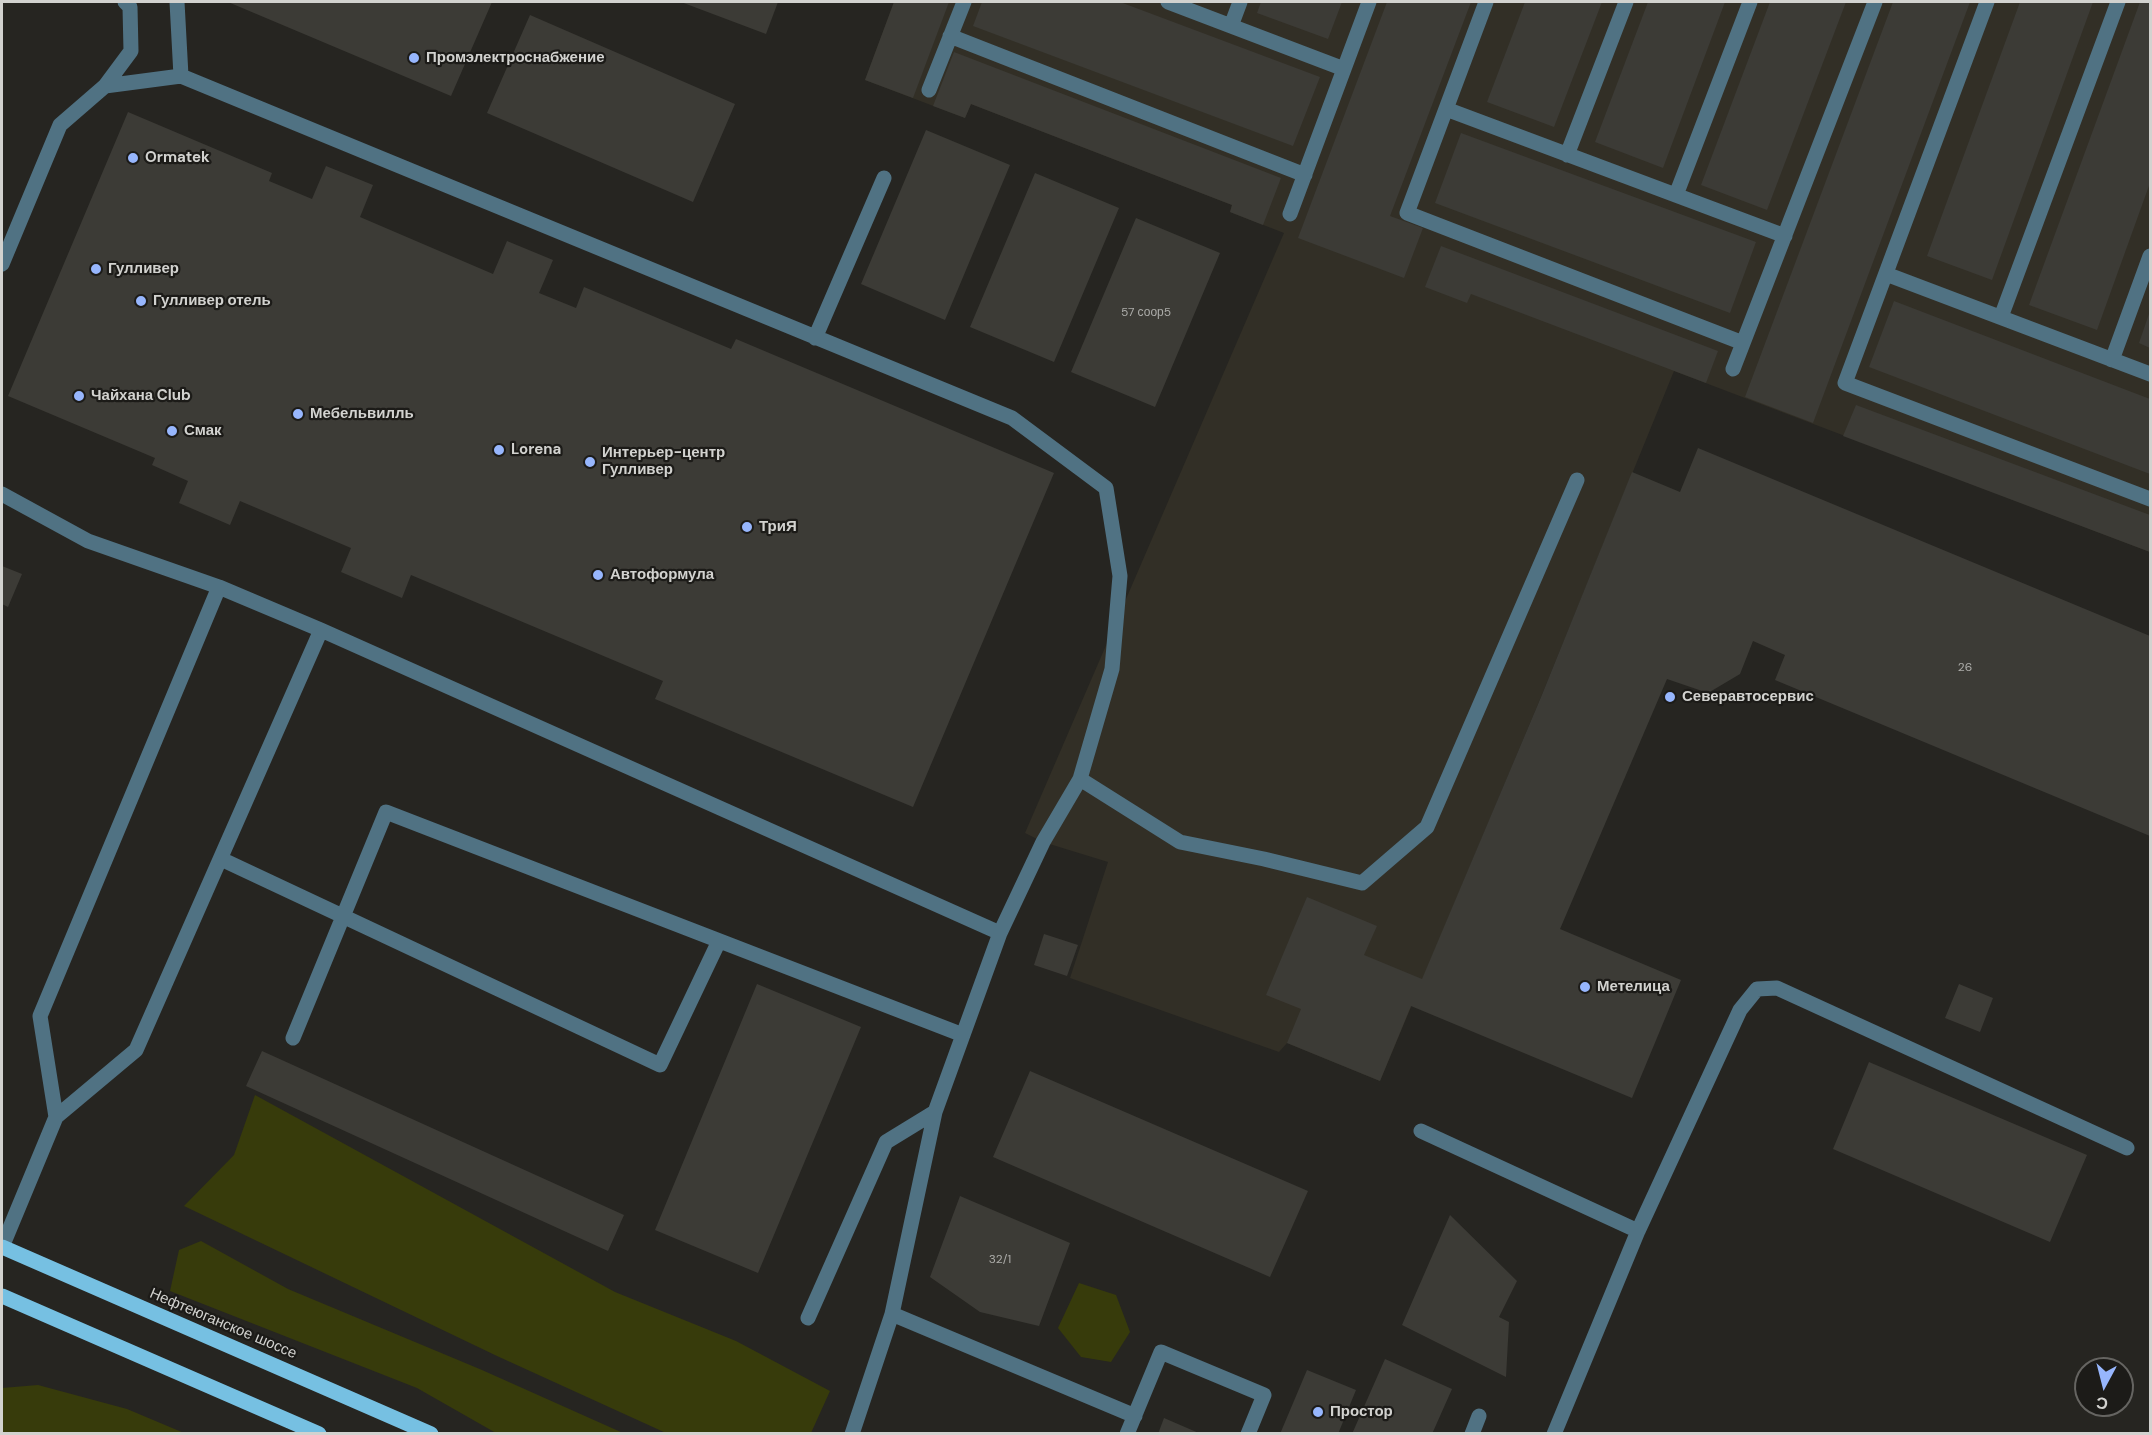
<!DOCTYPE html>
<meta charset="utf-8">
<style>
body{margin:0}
#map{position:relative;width:2152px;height:1435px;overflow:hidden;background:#262521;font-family:"DM Sans",sans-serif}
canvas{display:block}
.frame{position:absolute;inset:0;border:3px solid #d2d2cf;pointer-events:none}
.north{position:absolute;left:2074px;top:1357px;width:60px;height:60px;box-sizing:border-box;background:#1c1b18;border:2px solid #656461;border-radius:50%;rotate:187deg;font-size:16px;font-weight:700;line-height:24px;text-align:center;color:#d2d2cf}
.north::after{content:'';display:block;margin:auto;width:21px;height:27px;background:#97b6fd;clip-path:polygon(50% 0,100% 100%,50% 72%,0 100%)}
</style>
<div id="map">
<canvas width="2152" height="1435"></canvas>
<div class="frame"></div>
<div class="north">С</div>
</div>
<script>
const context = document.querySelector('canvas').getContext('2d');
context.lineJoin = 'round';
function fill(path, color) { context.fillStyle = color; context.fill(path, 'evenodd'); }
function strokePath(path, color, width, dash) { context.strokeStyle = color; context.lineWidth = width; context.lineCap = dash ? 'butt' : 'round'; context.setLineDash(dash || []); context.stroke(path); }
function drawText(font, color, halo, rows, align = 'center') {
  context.font = font + ' "DM Sans",sans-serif'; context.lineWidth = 4.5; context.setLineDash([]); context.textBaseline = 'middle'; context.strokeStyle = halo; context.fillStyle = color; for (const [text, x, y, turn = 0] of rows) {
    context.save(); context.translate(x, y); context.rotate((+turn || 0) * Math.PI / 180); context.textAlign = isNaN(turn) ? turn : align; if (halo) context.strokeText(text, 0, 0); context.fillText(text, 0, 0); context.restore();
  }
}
const built = new Path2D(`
 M894 2H2150V552L1674 371 1541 697 1380 1081 1287 1043 1279 1052 1070 978 1108 862 1043 842 1025 833 1284 233 1230 212 1232 205 971 104 965 118 865 80Z`);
const green = new Path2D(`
 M255 1095 615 1292 736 1341 830 1391 811 1433H666L497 1356 184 1206 234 1155Z
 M201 1241 288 1289 482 1370 623 1433H496L417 1388 170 1291 179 1250Z
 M1079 1283 1116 1295 1130 1332 1111 1362 1081 1357 1058 1328Z
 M38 1385 127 1409 184 1433H2V1388Z`);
const building = new Path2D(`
 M228 2H492L451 96Z
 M681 2H778L766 34Z
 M894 2H949L913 98 865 80Z
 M982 2H1120L1320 77 1293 146 973 26Z
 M1261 2H1342L1328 39 1257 13Z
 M1387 2H1471L1390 216 1423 228 1404 278 1298 238Z
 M1525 2H1602L1554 127 1487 102Z
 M1648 2H1725L1663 168 1595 142Z
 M1770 2H1846L1767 210 1701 185Z
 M1893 2H1970L1813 423 1745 397Z
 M2020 2H2093L1992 280 1927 256Z
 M2140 2H2150V183L2097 330 2029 305Z
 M530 15 735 104 693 202 487 113Z
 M954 52 1281 178 1263 225 1230 212 1232 205 971 104 965 118 933 106Z
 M128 112 272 173 269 181 312 199 326 166 373 185 360 217 493 274 507 241 553 260 539 293 576 308 584 287 731 349 736 339 1054 473 913 807 655 699 663 681 411 575 402 598 341 572 351 548 240 501 230 525 179 503 188 481 152 465 155 458 8 396Z
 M926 130 1010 165 945 320 861 284Z
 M1461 133 1756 242 1730 313 1435 203Z
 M1035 173 1119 208 1054 362 970 327Z
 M1136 218 1220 253 1155 407 1071 372Z
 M1441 246 1718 351 1706 383 1471 294 1467 303 1425 287Z
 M1894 301 2150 399V474L1869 367Z
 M2150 311V348L2139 343Z
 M1856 405 2150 515V552L1843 436Z
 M1698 448 2150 636V836L1775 680 1785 655 1753 641 1740 674 1708 693 1667 679 1560 929 1681 980 1632 1098 1411 1006 1380 1081 1287 1043 1301 1009 1266 995 1307 897 1377 926 1364 955 1422 979 1541 697 1632 472 1680 492Z
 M2 566 22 574 8 607 2 604Z
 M1044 934 1078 945 1067 976 1034 965Z
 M757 984 861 1027 758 1273 655 1230Z
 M1959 984 1993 998 1980 1032 1945 1018Z
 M262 1051 624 1215 608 1251 246 1086Z
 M1869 1062 2087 1155 2050 1242 1833 1149Z
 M1030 1071 1308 1191 1270 1277 993 1157Z
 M960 1196 1070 1243 1039 1326 980 1312 930 1277Z
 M1450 1215 1517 1281 1499 1317 1509 1322 1506 1377 1402 1325Z
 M1385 1359 1452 1389 1432 1434H1352Z
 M1307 1370 1356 1390 1338 1434H1280Z
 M1164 1418 1201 1434H1158Z`);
const minor = new Path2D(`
 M177 2 181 76
 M1168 2 1344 69
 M1486 2 1407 213 1743 343
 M1987 2 1845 383 2150 499
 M1231 26 1240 2
 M950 36 1305 175
 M105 86 131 51 130 7 125 2
 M929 90 964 2
 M1446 109 1785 236
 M1567 155 1626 2
 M1676 195 1750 2
 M1290 214 1369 2
 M2 264 60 125 105 86 181 76 1012 418 1106 488 1120 576 1112 669 1080 779 1043 842 1000 933 321 630 219 587 88 541 2 494
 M1886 274 2150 374
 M2001 317 2118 2
 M815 338 884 178
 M2112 360 2150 256
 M1733 369 1875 2
 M1080 779 1180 842 1264 859 1362 883 1427 827 1577 480
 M221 859 660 1065 719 941
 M293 1038 386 812 963 1035
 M56 1117 40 1016 219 587
 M1421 1131 1638 1231
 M2 1247 56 1117 136 1050 321 630
 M892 1314 1135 1416
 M808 1318 886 1142 935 1112
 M852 1434 892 1314 935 1112 1000 933
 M1127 1434 1161 1352 1264 1395 1248 1434
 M1472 1434 1479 1416
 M1554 1434 1638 1231 1740 1010 1757 989 1777 988 2127 1148`);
const major = new Path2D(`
 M2 1247 431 1434
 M2 1296 319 1434`);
const markers = [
 [414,58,6,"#97b6fd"],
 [133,158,6,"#97b6fd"],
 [96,269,6,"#97b6fd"],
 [141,301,6,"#97b6fd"],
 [79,396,6,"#97b6fd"],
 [298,414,6,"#97b6fd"],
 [172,431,6,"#97b6fd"],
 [499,450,6,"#97b6fd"],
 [590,462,6,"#97b6fd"],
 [747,527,6,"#97b6fd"],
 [598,575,6,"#97b6fd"],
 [1670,697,6,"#97b6fd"],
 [1585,987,6,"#97b6fd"],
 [1318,1412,6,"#97b6fd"]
];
const numberNames = [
 ["57 соор5",1146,313],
 ["26",1965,668],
 ["32/1",1000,1260]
];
const poiNames = [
 ["Промэлектроснабжение",426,58],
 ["Ormatek",145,158],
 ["Гулливер",108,269],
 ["Гулливер отель",153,301],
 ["Чайхана Club",91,396],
 ["Мебельвилль",310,414],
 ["Смак",184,431],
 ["Lorena",511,450],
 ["Интерьер-центр",602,453],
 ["Гулливер",602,470],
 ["ТриЯ",759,527],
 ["Автоформула",610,575],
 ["Северавтосервис",1682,697],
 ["Метелица",1597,987],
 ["Простор",1330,1412]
];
const streetNames = [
 ["Нефтеюганское шоссе",223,1324,23]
];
fill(built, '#322f26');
fill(green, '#373b0b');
fill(building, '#3c3b36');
strokePath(minor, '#507283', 15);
strokePath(major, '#76c0e2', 15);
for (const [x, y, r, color] of markers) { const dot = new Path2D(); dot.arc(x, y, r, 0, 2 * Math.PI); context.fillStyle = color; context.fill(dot); strokePath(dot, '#1c1b18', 2); }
drawText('12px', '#acaca9', null, numberNames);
drawText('bold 15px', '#d2d2cf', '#1c1b18', poiNames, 'left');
drawText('15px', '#d2d2cf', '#1c1b18', streetNames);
</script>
